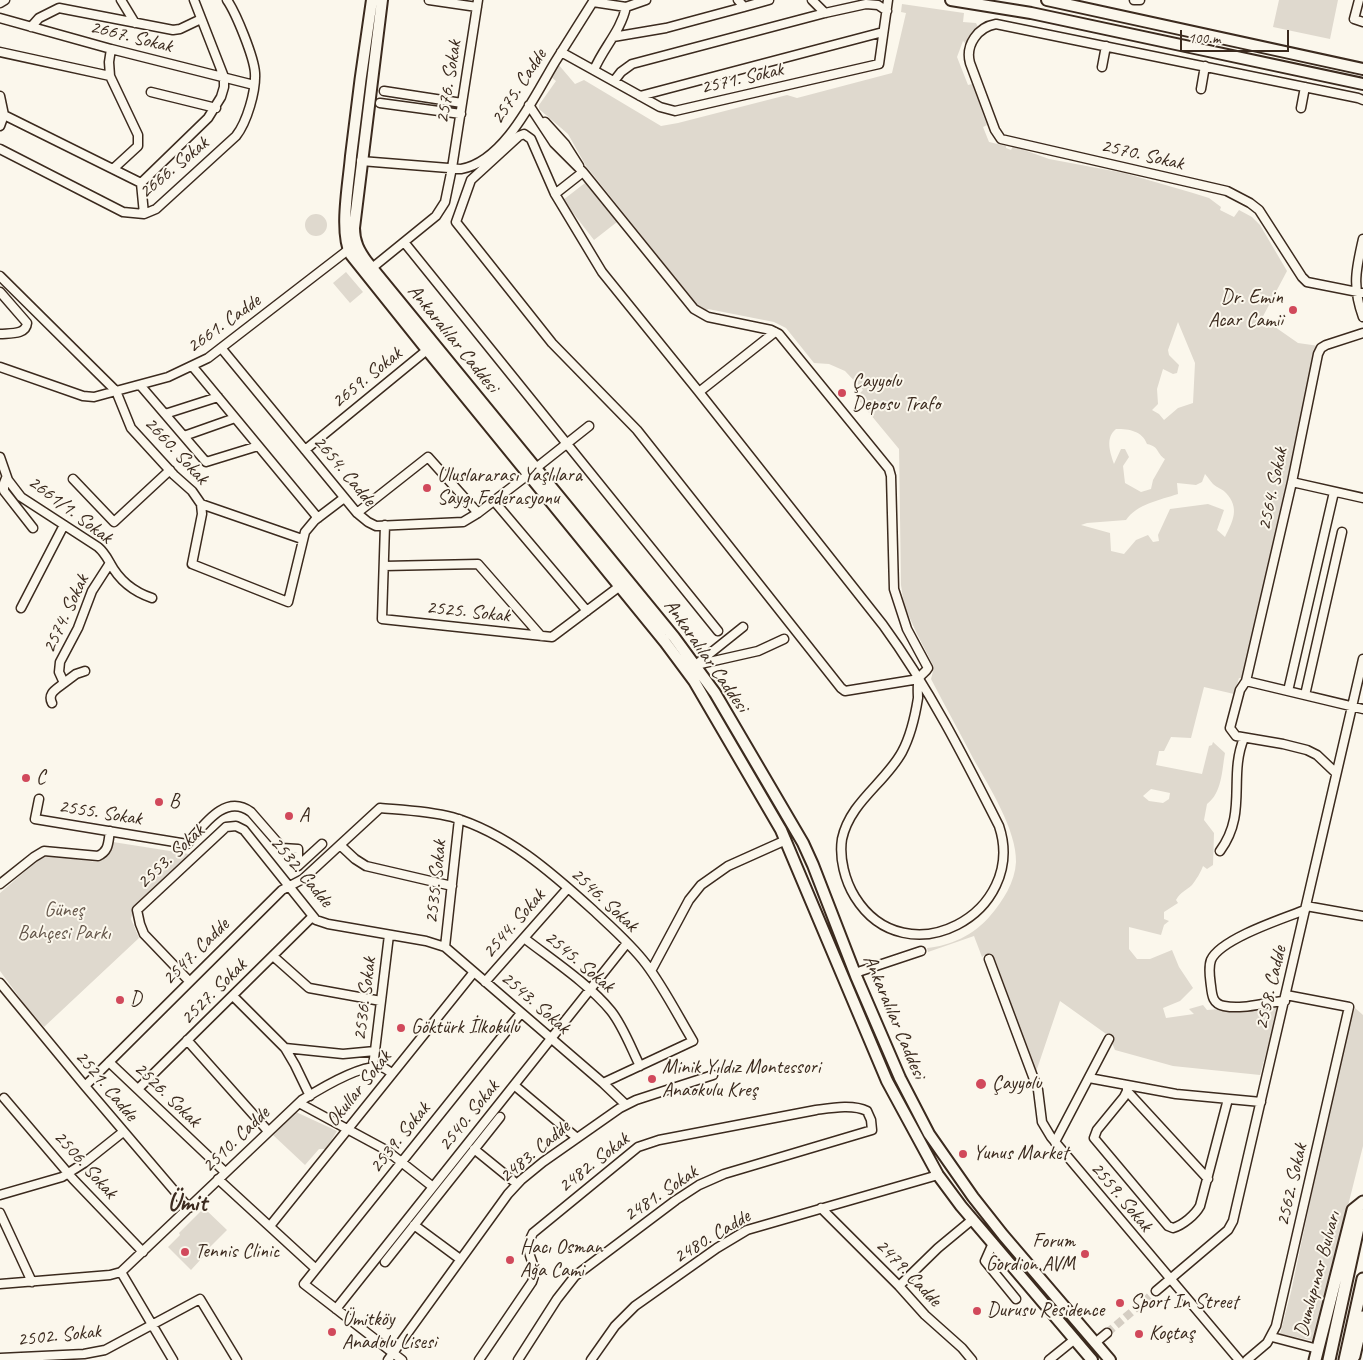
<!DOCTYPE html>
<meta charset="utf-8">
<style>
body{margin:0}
#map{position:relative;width:1363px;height:1360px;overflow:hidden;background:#fbf7ec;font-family:Caveat,sans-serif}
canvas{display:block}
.scale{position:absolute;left:1180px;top:30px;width:109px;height:22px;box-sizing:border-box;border:2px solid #3b2a1e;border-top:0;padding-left:6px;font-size:15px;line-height:18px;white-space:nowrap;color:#3b2a1e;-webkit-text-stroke:4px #fbf7ec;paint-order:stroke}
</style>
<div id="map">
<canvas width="1363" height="1360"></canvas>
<div class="scale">100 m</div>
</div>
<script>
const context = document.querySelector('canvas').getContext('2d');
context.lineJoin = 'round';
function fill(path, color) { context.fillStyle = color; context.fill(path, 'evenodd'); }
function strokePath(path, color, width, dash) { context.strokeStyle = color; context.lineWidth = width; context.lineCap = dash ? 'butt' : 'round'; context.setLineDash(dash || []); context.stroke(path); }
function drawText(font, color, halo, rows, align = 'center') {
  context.font = font + ' Caveat,sans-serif'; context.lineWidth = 4; context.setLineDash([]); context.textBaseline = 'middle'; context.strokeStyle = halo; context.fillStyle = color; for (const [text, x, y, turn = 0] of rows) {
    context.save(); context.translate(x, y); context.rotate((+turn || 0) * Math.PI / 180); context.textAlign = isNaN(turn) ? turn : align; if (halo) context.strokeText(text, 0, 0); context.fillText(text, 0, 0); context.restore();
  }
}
const green = new Path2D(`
 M1279 0H1338L1330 39 1273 27Z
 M902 4 964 13 963 22 976 23 978 27 966 44 963 41 957 57 968 85 972 84 987 125 983 127 989 142 1006 146V148L1011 150 1013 146 1049 159 1124 173 1193 193 1209 198 1221 207 1220 210 1234 217 1239 210 1252 217 1260 225 1287 271 1261 320H1265L1298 343 1319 346 1288 476 1245 679 1239 678 1234 694 1204 687 1191 738 1171 737 1164 751H1159L1156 765 1202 774 1209 746 1212 745 1213 742 1225 753C1222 770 1222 793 1207 804L1204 820 1214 833 1213 865 1207 869 1203 866C1201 872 1196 880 1192 885 1186 891 1181 891 1176 900L1178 903 1164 912V919L1169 921 1164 925 1161 935 1129 927V949L1137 959H1150L1172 950 1179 967 1193 988 1180 1001 1163 1008 1166 1018 1194 1014 1189 1009 1203 1005 1207 1010 1277 1004 1278 1009 1260 1075 1173 1066 1115 1050 1109 1036 1060 1001 1036 1072 996 962 991 955 986 954 982 957 974 936 928 952 927 948C950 946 974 935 990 916 1003 901 1015 882 1016 862 1017 831 989 786 974 760 960 733 945 706 931 679L934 667 917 634 904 605 901 585 899 449 856 397 863 390 845 371 829 364 814 363 786 328 774 322 708 309 706 311 697 305 586 166 568 134 539 109V105L556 81 550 76 558 64 575 84 584 80 661 126 678 123 787 95 797 98 892 73 906 13 901 12ZM1178 322 1195 363 1193 403 1178 408 1164 420 1159 414 1152 410 1158 404 1157 389 1163 369 1173 374 1177 373 1179 365 1169 355 1168 350ZM1116 429C1130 429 1142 431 1147 444 1160 447 1156 453 1165 459L1153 480 1151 489 1141 492 1125 483 1123 466 1129 457 1125 449H1121L1114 464C1110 452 1105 438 1116 429ZM1205 474C1208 477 1210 481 1213 484 1217 488 1223 489 1226 493 1240 508 1233 521 1225 537L1217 530 1224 510 1208 504 1170 509 1158 535 1159 541 1153 542 1148 535 1136 540 1124 554 1111 551 1110 533 1081 525 1087 523 1126 520C1137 504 1160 500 1178 494L1177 483 1196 485 1202 482ZM1151 789 1170 793 1169 799 1163 803 1149 801 1143 796Z
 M585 183 617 222 594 240 563 200Z
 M305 225a11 11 0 1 1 22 0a11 11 0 1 1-22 0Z
 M346 272 363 292 350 303 333 283Z
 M113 842 189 854 134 907 131 919 139 938 44 1027 25 1005 0 971V893L44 855 97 862 106 858Z
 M1355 1008 1363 1015V1146L1314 1341 1280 1334 1291 1292 1344 1041Z
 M296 1112 337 1131 326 1149H319L305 1165 273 1135Z
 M204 1208 227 1230 201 1256 203 1257 191 1270 168 1247 180 1235 179 1233Z`);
const minorTunnel = new Path2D(`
 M1107 1333 1156 1291`);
const minor = new Path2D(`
 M121 0 135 23
 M429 0 477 7
 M738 0 744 7 769 0
 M812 0 825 13
 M1134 0H1140
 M1359 0 1354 19 1363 22
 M593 2 626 7C621 31 603 48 594 70
 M0 3 5 0
 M626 7 646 0
 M0 18 111 49 254 85
 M31 27 39 18 59 8 173 30 180 29 201 19
 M613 37 666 28 744 7
 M111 49 109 62 110 76 138 135V146L113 169
 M0 52 110 76
 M561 52 660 107 675 111 879 64 888 0
 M1102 67 1106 46
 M614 81 621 72 632 64 825 13 866 4 878 5 887 11
 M1201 89 1205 66
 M384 91 462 103
 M151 92 216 108
 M0 96 4 115 0 126
 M640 96 883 32
 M1363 100 1358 98 996 24C978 27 965 45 970 63L995 130 1001 139 1227 191 1250 203 1259 210 1302 277 1307 282 1363 293
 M380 103 461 114
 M529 105 554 143 583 172
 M1301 108 1305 87
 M4 115 141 183
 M545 122 565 144 579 166
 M0 149 123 212 144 214 156 209 236 136C247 122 256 91 255 73 254 57 236 13 227 0
 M361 161 461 169C504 162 534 97 555 62 568 41 581 21 594 0
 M141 183 208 118 221 97 224 87V77L194 0
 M141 183 144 214
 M555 194 602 272 699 392 775 332
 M1363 239C1356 269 1352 287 1363 317
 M404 242 718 631
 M372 268 436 216 445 202 452 168 478 0
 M0 276 116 391 168 377 208 358 348 250
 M0 292 27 323C26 335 10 333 0 334
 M222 349 357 513 368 522 376 526 463 522 478 513 529 474
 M0 367 83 396 94 397 116 391 131 428 174 475 192 491 201 504 202 514 192 564 288 602 305 532 315 520 344 498
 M193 367 318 518
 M140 385 206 462 258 446
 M699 392 883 625C929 688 964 757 999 826 1028 913 906 979 855 897 845 881 839 858 842 839 850 802 885 783 902 752 911 735 915 717 918 698 918 693 917 684 919 679 920 675 926 672 928 668L907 629 894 589 891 476 889 469 779 334 771 330 708 317 694 309 583 172 555 194 531 139 524 134 519 136 471 180 456 222 552 343 637 430 841 688 845 691 919 679
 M165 414 218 397
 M184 436 235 418
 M305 450 427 350
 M0 457 8 480 21 497 98 547C104 552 106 556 110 563 119 580 134 592 152 598
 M536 468 589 426
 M6 478 4 483V491L33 528
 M73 479 114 522 170 470
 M1292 482 1363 498
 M494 501 587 611
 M201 504 302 539
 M357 513 428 457 478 513
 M385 525 382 619 552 637 620 586
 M384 566 478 564 541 636
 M21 608 64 525
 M698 663 743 627
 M696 665 758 651 784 639
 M1246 681 1363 709
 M64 683 76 674 85 671
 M1288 691 1334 492
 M1305 695 1342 532
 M52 703C47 693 57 689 64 683L59 672 60 662 78 628 92 591 110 563
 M1336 773 1317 755 1307 750 1283 744 1236 736 1230 728 1240 690 1246 681 1292 482 1318 354 1321 348 1326 345 1363 333
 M39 799 35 819 187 844C202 828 224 792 251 812L298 866
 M340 845 355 859 366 866 452 886
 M282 848 298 849V866L322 844
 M1220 851C1248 813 1228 777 1244 738
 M0 884 34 857 44 851 98 856C109 851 108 843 110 831
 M1306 906 1363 916
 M524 938C551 959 589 984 611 1011 623 1026 631 1048 640 1066
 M445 947 459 819
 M273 956 309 988 381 1001
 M989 959 1038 1090 1042 1122 1051 1137 1239 1360
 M651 971 689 900 701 885 728 866 786 840
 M855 973 921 951
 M189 981 144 934 140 924 137 910 226 827 236 826 244 830 316 920 328 924 426 941 445 947 603 1083 625 1104
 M485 982 568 888
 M0 983 85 1086 189 1208
 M233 996 285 1048 295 1065 310 1096
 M1285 1001C1265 1002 1244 1010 1224 1006 1213 1004 1212 996 1211 986 1210 978 1208 968 1211 960 1220 939 1284 918 1305 910
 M187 1040 268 1131
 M285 1048 343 1054 375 1051
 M109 1062 225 1172
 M373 1067 389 935
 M1089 1078 1176 1094 1261 1102
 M514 1085 577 1138
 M85 1086 282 890 303 879 380 808C404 810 429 811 452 817 507 833 551 872 593 910 611 927 631 944 646 964 664 988 678 1016 693 1041L603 1083
 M1127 1086V1091L1124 1097 1097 1130 1094 1138 1168 1226 1173 1228C1183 1225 1195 1215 1200 1206L1228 1099
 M138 1089 312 917
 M1127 1091 1208 1179
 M4 1098 73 1179 143 1252
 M299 1103 386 1150 433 1187
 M1055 1142 1109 1039
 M474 1149 517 1184
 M218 1179 316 1269
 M0 1195 62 1177 84 1163 123 1132
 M821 1208 899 1286 925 1315 962 1348 972 1360
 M0 1213 32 1282
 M414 1225 460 1259
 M270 1226 474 972
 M993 1243 985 1261 1016 1299
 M385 1262 500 1117
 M121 1272 173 1360
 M0 1284 110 1275 121 1272 302 1100C318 1090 359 1065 379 1067 384 1067 388 1070 392 1074
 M899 1286 938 1248 973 1219
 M1156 1291 1228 1230 1233 1221 1363 659
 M336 1309 627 943
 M1272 1337 1318 1349
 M1095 1343 1107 1333
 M0 1358 84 1354 105 1350 200 1299 237 1360
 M388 1360 508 1194 521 1180 543 1162 620 1108 636 1100 713 1075
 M402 1360 304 1284 521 1013
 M479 1360 532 1282C541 1261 520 1257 533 1233L638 1147 659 1140 816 1110C831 1108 853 1104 867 1111L871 1120 872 1130 724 1174 699 1185 676 1200 575 1276 557 1299 518 1360
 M591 1360 615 1326 635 1306 717 1248 747 1230 938 1175
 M1049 1360 1075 1339
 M1247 1360 1267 1343 1276 1326 1349 1007 1286 995`);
const major = new Path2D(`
 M372 0C364 52 357 104 351 156 349 182 339 232 351 255L427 350 665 642 694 681 781 830 887 1081 938 1175 961 1206 1092 1360
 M382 0 354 228C354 242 359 251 367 262L674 637 715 693 803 843 813 865 856 976 900 1078 929 1134 973 1197 1003 1235 1110 1360
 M951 0 1031 13 1363 84
 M1047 0 1363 69`);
const highway = new Path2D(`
 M1354 1356 1363 1317
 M1315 1360 1353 1210 1363 1202
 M1329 1360 1363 1205
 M1345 1360 1363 1279`);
const markers = [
 [1293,310,5,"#d1495b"],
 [842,393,5,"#d1495b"],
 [427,488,5,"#d1495b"],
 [26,778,5,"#d1495b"],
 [159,802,5,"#d1495b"],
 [289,816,5,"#d1495b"],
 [120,1000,5,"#d1495b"],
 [401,1028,5,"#d1495b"],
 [652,1079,5,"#d1495b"],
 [981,1084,6,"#d1495b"],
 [963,1154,5,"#d1495b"],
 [185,1252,5,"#d1495b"],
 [1085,1254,5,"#d1495b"],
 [510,1260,5,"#d1495b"],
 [1120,1303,5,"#d1495b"],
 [977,1311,5,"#d1495b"],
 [332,1332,5,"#d1495b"],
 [1139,1334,5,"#d1495b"]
];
const streetNames = [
 ["2667. Sokak",131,37,14],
 ["2571. Sokak",742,79,-13],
 ["2576. Sokak",449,82,-81],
 ["2575. Cadde",519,87,-57],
 ["2570. Sokak",1142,155,13],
 ["2666. Sokak",174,168,-40],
 ["2661. Cadde",224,324,-36],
 ["Ankaralılar Caddesi",453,339,51],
 ["2659. Sokak",367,378,-39],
 ["2660. Sokak",176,451,47],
 ["2654. Cadde",344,471,50],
 ["2564. Sokak",1273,489,-78],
 ["2661/1. Sokak",70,510,37],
 ["2525. Sokak",468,612,6],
 ["2574. Sokak",66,614,-65],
 ["Ankaralılar Caddesi",706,656,55],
 ["2555. Sokak",100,813,9],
 ["2553. Sokak",171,857,-43],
 ["2532. Cadde",301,872,50],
 ["2535. Sokak",436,882,-84],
 ["2546. Sokak",604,900,43],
 ["2544. Sokak",514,924,-49],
 ["2547. Cadde",196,952,-45],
 ["2545. Sokak",579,962,40],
 ["2558. Cadde",1271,988,-77],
 ["2527. Sokak",214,992,-45],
 ["2536. Sokak",365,999,-83],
 ["2543. Sokak",535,1003,41],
 ["Ankaralılar Caddesi",894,1017,67],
 ["2521. Cadde",106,1086,50],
 ["Okullar Sokak",359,1089,-51],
 ["2526. Sokak",167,1095,44],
 ["2540. Sokak",469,1116,-51],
 ["2539. Sokak",400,1138,-51],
 ["2510. Cadde",236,1140,-44],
 ["2483. Cadde",535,1152,-40],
 ["2482. Sokak",594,1163,-38],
 ["2506. Sokak",85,1165,48],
 ["2562. Sokak",1292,1185,-77],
 ["2481. Sokak",661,1194,-34],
 ["2559. Sokak",1121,1197,50],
 ["2480. Cadde",712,1237,-31],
 ["2479. Cadde",908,1273,46],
 ["Dumlupınar Bulvarı",1318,1274,-75],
 ["2502. Sokak",59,1336,-6]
];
const poiNames = [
 ["Dr. Emin",1283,298,"right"],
 ["Acar Camii",1283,321,"right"],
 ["Çayyolu",852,382],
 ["Deposu Trafo",852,405],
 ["Uluslararası Yaşlılara",437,476],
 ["Saygı Federasyonu",437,499],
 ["C",36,778],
 ["B",169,802],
 ["A",299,816],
 ["D",130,1000],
 ["Göktürk İlkokulu",411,1028],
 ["Minik Yıldız Montessori",662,1068],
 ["Anaokulu Kreş",662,1091],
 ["Çayyolu",992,1084],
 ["Yunus Market",973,1154],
 ["Forum",1075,1242,"right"],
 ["Gordion AVM",1075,1265,"right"],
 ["Hacı Osman",520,1248],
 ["Ağa Cami",520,1271],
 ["Tennis Clinic",195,1252],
 ["Sport In Street",1130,1303],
 ["Durusu Residence",987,1311],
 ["Ümitköy",342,1320],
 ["Anadolu Lisesi",342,1343],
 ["Koçtaş",1149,1334]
];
const parkNames = [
 ["Güneş",64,911],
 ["Bahçesi Parkı",64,934]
];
const districtNames = [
 ["Ümit",187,1203]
];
fill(green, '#dfd9ce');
strokePath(minorTunnel, '#d5cec3', 8, [8, 4]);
strokePath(minor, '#3b2a1e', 11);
strokePath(major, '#3b2a1e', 14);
strokePath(highway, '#3b2a1e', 15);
strokePath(minor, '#fbf7ec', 8);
strokePath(major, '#fbf7ec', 10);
strokePath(highway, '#fbf7ec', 11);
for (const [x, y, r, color] of markers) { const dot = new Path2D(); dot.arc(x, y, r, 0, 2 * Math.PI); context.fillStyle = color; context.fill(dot); strokePath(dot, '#fbf7ec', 2); }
drawText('20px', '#3b2a1e', '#fbf7ec', streetNames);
drawText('20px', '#3b2a1e', '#fbf7ec', poiNames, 'left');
drawText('20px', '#64564a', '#fbf7ec', parkNames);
drawText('bold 25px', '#3b2a1e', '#fbf7ec', districtNames);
</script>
